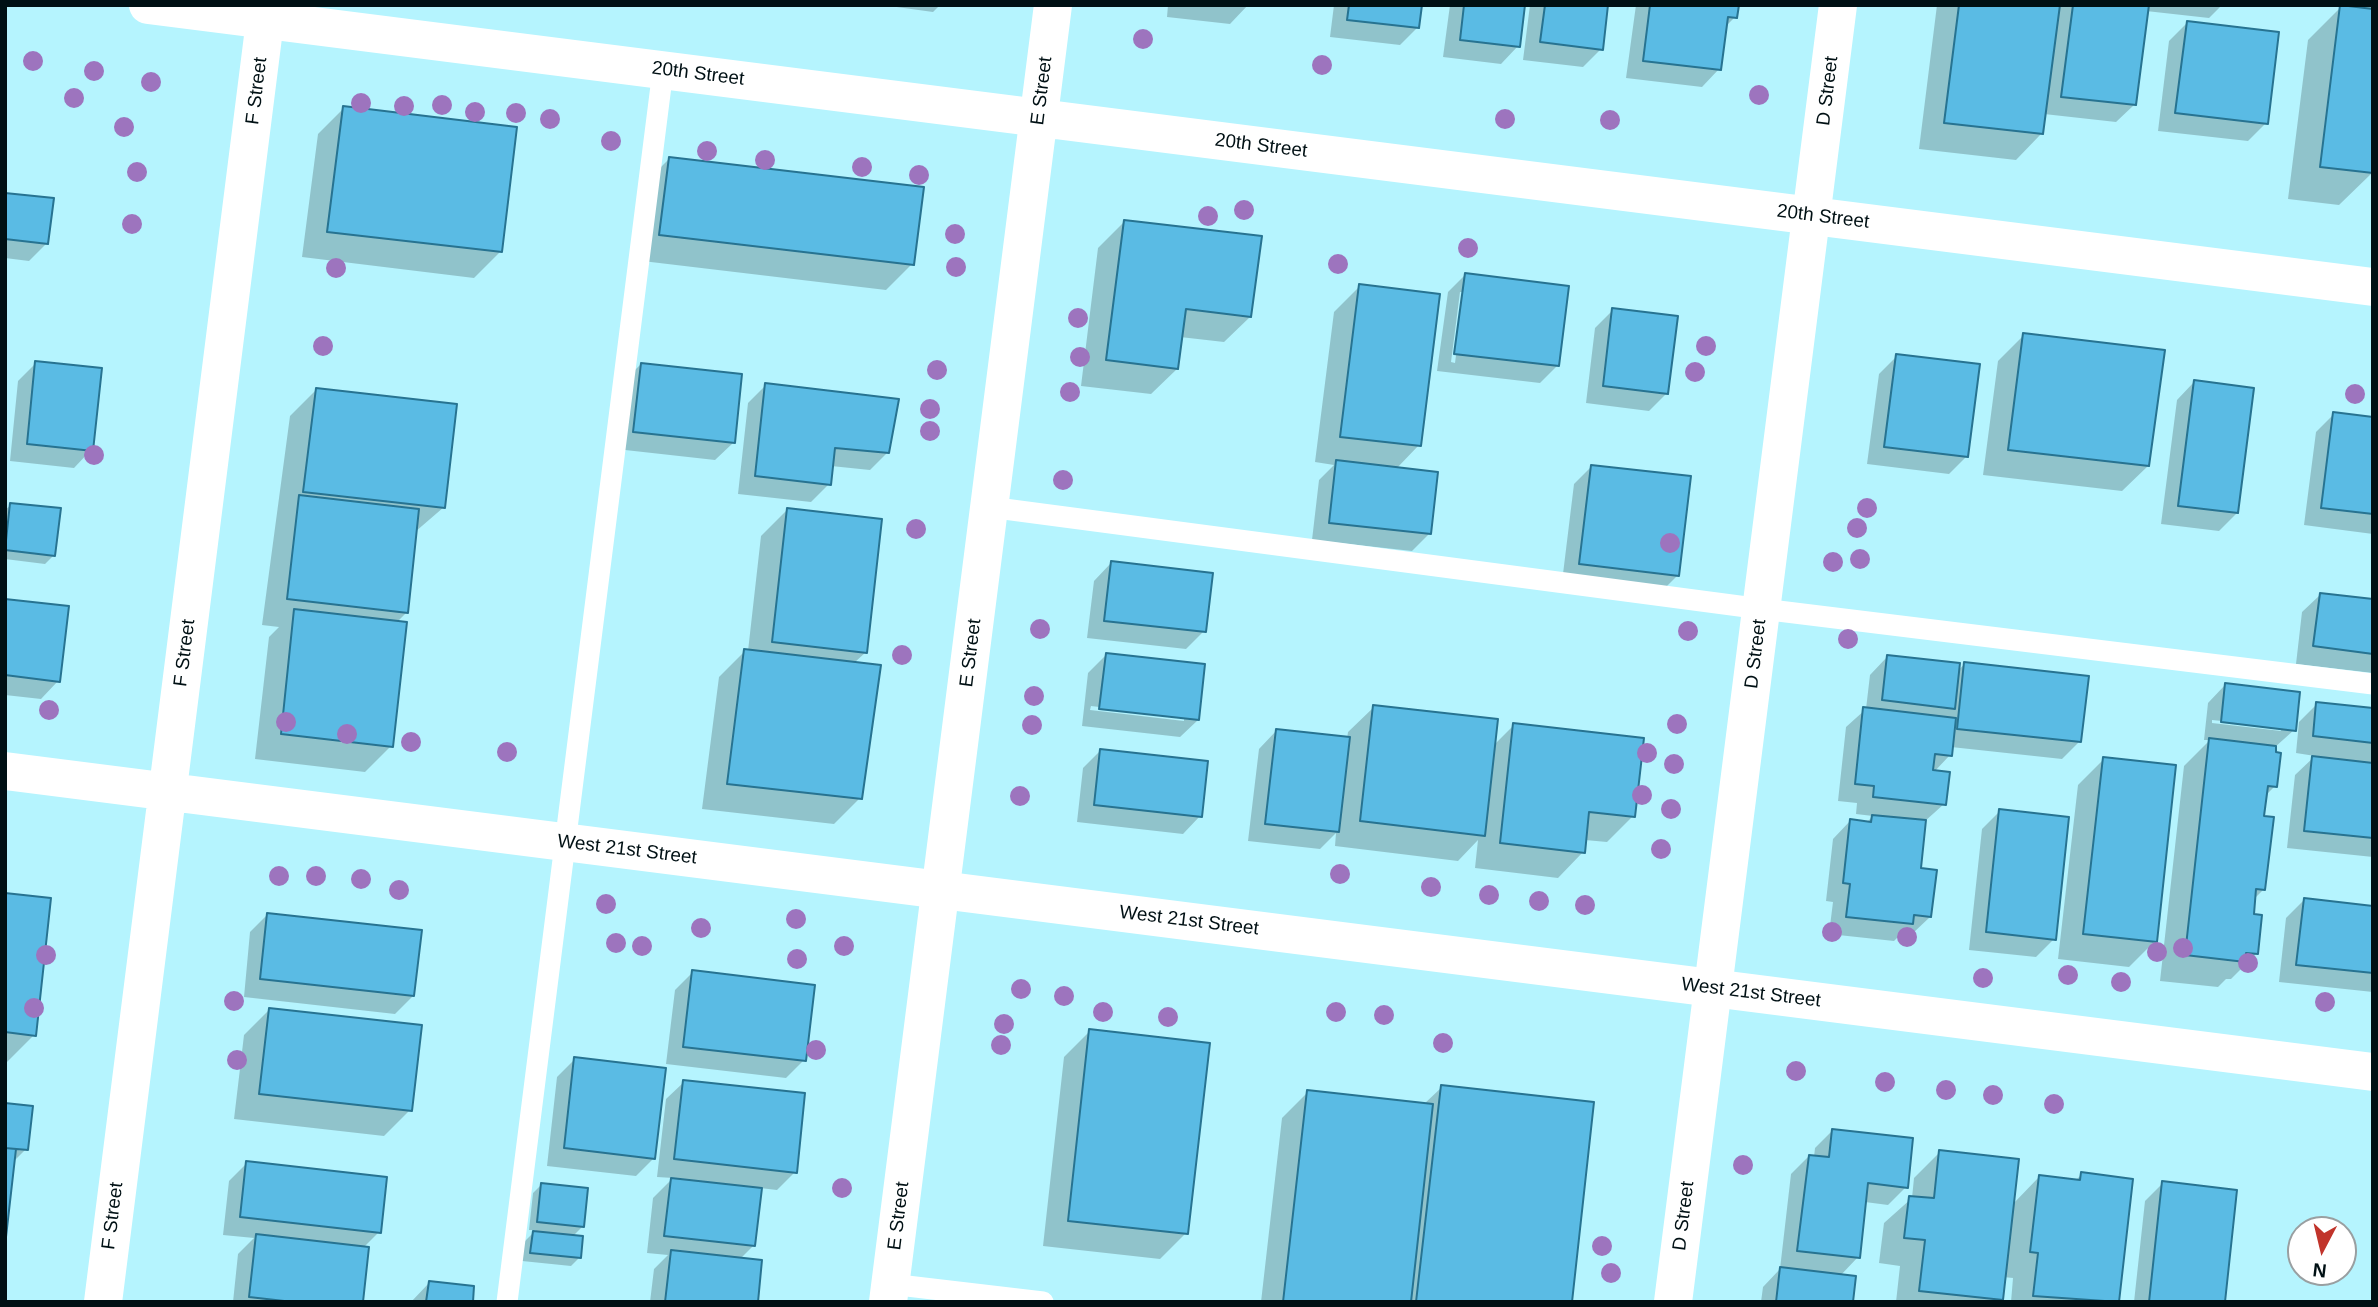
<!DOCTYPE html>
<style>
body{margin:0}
#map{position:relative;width:2378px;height:1307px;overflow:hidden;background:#b5f4fe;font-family:Arial,sans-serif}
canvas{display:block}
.frame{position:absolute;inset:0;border:7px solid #001014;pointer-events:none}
.north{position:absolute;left:2287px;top:1216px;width:70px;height:70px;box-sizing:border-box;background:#fff;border:2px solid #999fa1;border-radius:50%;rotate:187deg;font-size:19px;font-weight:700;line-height:28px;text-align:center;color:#001014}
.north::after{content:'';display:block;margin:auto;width:24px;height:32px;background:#c1342b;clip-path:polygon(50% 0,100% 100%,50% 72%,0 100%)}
</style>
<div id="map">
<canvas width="2378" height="1307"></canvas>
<div class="frame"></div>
<div class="north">N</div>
</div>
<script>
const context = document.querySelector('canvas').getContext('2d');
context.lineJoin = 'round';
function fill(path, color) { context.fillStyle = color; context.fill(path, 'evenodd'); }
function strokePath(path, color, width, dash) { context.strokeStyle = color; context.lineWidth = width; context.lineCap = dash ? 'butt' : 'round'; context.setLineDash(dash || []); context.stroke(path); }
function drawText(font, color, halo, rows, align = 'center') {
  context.font = font + ' Arial,sans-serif'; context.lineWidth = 5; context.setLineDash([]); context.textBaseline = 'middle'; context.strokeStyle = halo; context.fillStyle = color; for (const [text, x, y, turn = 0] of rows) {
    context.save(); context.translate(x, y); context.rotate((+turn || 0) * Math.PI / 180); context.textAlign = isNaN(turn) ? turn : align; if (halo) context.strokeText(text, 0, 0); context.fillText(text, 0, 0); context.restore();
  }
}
const shadow = new Path2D(`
 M882 5H940L933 12Z
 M1168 5H1248L1230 24 1167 17Z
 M1334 5H1420L1418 27 1400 45 1330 37Z
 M1450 5H1523L1518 46 1501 64 1443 57Z
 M1530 5H1606L1601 49 1583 67 1523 60Z
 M1636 5H1737L1735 17 1725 27 1719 69 1702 87 1626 78Z
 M1937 5H2222L2209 18 2146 11 2134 105 2116 122 2044 114 2041 134 2016 160 1919 149Z
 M2352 5H2373L2372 173 2339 205 2288 199 2308 40 2341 7 2351 8Z
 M2187 23 2266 123 2248 141 2158 131 2169 41Z
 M344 108 500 252 474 278 302 257 318 134Z
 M669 159 912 264 886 290 634 260 643 185Z
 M5 195 47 243 29 261 5 258Z
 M1124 222 1250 317 1224 342 1180 337 1177 369 1151 394 1081 386 1098 248Z
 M1465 275 1558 365 1540 383 1437 371 1448 292ZM1460 292H1464L1455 363 1451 362Z
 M1360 286 1419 445 1396 469 1430 533 1412 551 1312 540 1319 480 1334 465 1315 462 1334 312Z
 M1613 310 1667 393 1649 411 1586 403 1595 328Z
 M2024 335 2148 466 2122 491 1983 475 1998 361Z
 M1897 356 1967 456 1949 474 1867 464 1879 374Z
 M36 363 91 450 74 468 10 461 18 381Z
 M641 364 733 443 715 460 616 449 623 382Z
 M2194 382 2237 513 2219 531 2161 524 2177 400Z
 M766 385 888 452 870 470 831 466 829 484 811 502 738 494 748 403Z
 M316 390 444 507 415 532 406 613 397 622 391 746 365 772 255 759 269 637 279 627 262 625 290 416Z
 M2334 414 2373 419V534L2304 525 2316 432Z
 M1592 466 1678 575 1660 593 1562 582 1574 484Z
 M11 505 54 555 45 564 5 559V510Z
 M787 510 866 652 854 663 860 798 834 824 702 809 719 677 745 651H748L761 536Z
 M1111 563 1204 631 1186 649 1087 638 1094 581Z
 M2320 595 2373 601V673L2296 664 2302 612Z
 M5 600 58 681 41 699 5 695Z
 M1106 655 1198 720 1180 737 1082 726 1088 673ZM1091 706 1184 717V721L1090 710Z
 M1887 657 1957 671 1965 664 2080 741 2062 759 1951 747 1950 755 1934 772 1944 804 1924 822 1919 870 1930 917 1912 934 1902 933 1894 941 1829 934 1833 902 1826 901 1833 839 1850 821 1866 823 1873 816 1856 814 1857 803 1838 801 1846 727 1866 709 1870 675Z
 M2225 685 2294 730 2274 748 2275 786 2265 796 2264 889 2253 900 2252 916 2257 953 2231 979H2226L2218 987 2160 981 2184 766 2210 740H2204L2208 703ZM2212 720 2281 727V731L2212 723Z
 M2317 704 2373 710V857L2287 848 2295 775 2315 756 2296 753 2299 722Z
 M1374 707 1494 745 1514 725 1633 816 1607 842 1585 840 1583 852 1558 878 1475 868 1478 840 1458 861 1335 846 1336 833 1320 849 1248 841 1259 749 1276 731 1347 739 1348 732Z
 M1101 750 1200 816 1183 834 1077 822 1083 768Z
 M2104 759 2155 941 2129 967 2058 959 2078 785Z
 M2000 811 2054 939 2036 957 1969 950 1982 829Z
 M5 895 34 1035 5 1064Z
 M2304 900 2373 908V992L2279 982 2286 918Z
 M268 914 413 996 395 1014 244 997 250 932Z
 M693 972 804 1060 786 1078 666 1064 675 990Z
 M270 1009 410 1110 384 1136 234 1119 244 1035Z
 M1090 1031 1186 1233 1160 1259 1043 1246 1064 1057Z
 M575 1059 654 1158 636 1176 547 1166 557 1077Z
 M684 1082 795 1172 777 1190 760 1188 754 1245 740 1259 756 1302H650L654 1269 668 1255 647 1253 653 1198 673 1178 657 1177 666 1099Z
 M1442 1087 1570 1302H1261L1282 1118 1308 1092 1423 1105Z
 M5 1105 26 1149 13 1162 5 1230Z
 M1833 1130 1906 1187 1888 1205 1865 1202 1858 1257 1840 1276 1851 1302H1761L1763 1287 1780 1269 1791 1174 1809 1156 1814 1157 1815 1148Z
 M1940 1152 2012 1205 2039 1177 2075 1181 2082 1174 2117 1302H2011L2013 1278 2003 1277 1999 1302H1896L1900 1266 1879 1263 1884 1223 1912 1198 1914 1178Z
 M247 1163 379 1232 363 1248 361 1302H233L238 1254 254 1238 223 1235 229 1181Z
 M2163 1183 2223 1302H2134L2145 1201Z
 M542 1184 583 1226 572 1237 579 1258 571 1266 522 1261 524 1242 536 1230H529L533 1193Z
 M429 1283 471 1302H411Z`);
const building = new Path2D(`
 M1349 5H1422L1419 28 1347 20Z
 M1464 5H1525L1520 47 1460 40Z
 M1545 5H1608L1603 50 1540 42Z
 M1650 5H1739L1737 18 1728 17 1721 70 1643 61Z
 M1959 5H2060L2043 134 1944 123Z
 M2073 5H2149L2136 105 2061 97Z
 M2340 5 2373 9V173L2320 167Z
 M2187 21 2279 32 2268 124 2175 113Z
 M343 106 517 127 502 252 327 232Z
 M669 157 924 187 914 265 659 235Z
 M5 193 54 198 48 244 5 239Z
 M1124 220 1262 236 1251 317 1186 309 1178 369 1106 360Z
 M1465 273 1569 286 1559 366 1454 354Z
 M1359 284 1440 294 1421 446 1340 437Z
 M1612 308 1678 316 1668 394 1603 386Z
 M2023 333 2165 350 2149 466 2008 450Z
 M1896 354 1980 364 1968 457 1884 447Z
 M35 361 102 368 93 451 27 444Z
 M641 363 742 374 735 443 633 432Z
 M2194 380 2254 388 2238 513 2178 506Z
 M765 383 899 399 889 453 835 448 831 485 755 476Z
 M316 388 457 404 445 508 303 492Z
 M2333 412 2373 417V514L2321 508Z
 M1336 460 1438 472 1431 534 1329 523Z
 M1591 465 1691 476 1679 576 1579 564Z
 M299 495 419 509 408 613 287 599Z
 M10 503 61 508 55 556 5 550Z
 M787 508 882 519 867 653 772 642Z
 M1111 561 1213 573 1206 632 1104 621Z
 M2320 593 2373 599V654L2313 646Z
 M5 599 69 606 60 682 5 675Z
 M294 609 407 622 393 747 281 734Z
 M744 649 881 665 862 799 727 784Z
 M1106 653 1205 664 1199 720 1099 709Z
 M1887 655 1960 663 1955 709 1882 700Z
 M1964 662 2089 676 2081 742 1957 729Z
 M2225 683 2300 692 2296 731 2221 722Z
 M2316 702 2373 708V743L2313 736Z
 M1373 705 1498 719 1485 836 1360 821Z
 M1863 707 1956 718 1952 756 1935 754 1933 770 1950 772 1946 805 1873 797 1874 786 1855 784Z
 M1513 723 1644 738 1635 817 1589 812 1585 853 1500 843Z
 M1276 729 1350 737 1339 832 1265 824Z
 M2209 738 2276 746V752L2281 753 2277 787 2268 786 2264 816 2274 817 2265 890 2256 889 2254 914 2262 915 2258 954 2246 953 2245 962 2185 955Z
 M1100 749 1208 761 1202 817 1094 805Z
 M2312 756 2373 763V838L2304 831Z
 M2103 757 2176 765 2157 942 2083 934Z
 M1999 809 2069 817 2056 940 1986 932Z
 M1872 815 1926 820 1921 868 1937 870 1931 917 1914 915 1913 924 1846 917 1850 884 1843 883 1850 819 1871 822Z
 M5 893 51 898 36 1036 5 1032Z
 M2304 898 2373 906V973L2296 965Z
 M267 913 422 930 414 996 260 979Z
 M692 970 815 985 806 1061 683 1047Z
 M269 1008 422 1025 412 1111 259 1094Z
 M1089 1029 1210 1043 1188 1234 1068 1221Z
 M574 1057 666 1068 655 1159 564 1148Z
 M683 1080 805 1093 797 1173 674 1159Z
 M1441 1085 1594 1102 1572 1302H1416Z
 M1307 1090 1433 1104 1411 1302H1283Z
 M5 1103 33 1106 28 1150 5 1148Z
 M1832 1129 1913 1138 1908 1188 1868 1183 1860 1258 1797 1251 1809 1155 1829 1157Z
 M5 1148 16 1149 6 1237H5Z
 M1939 1150 2019 1159 2003 1300 1919 1291 1925 1240 1904 1238 1909 1196 1934 1198Z
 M246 1161 387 1177 381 1233 240 1217Z
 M2081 1172 2133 1179 2119 1302 2033 1296 2038 1253 2030 1252 2039 1175 2080 1180Z
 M671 1178 762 1188 755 1246 664 1236Z
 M2162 1181 2237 1190 2225 1302H2149Z
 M541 1183 588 1188 584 1227 537 1222Z
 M533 1231 583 1236 581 1258 530 1253Z
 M256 1234 369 1247 363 1302H293L249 1297Z
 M671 1250 762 1260 758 1302H665Z
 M1780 1267 1856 1276 1853 1302H1776Z
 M429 1281 474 1286 473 1302H426Z`);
const lane = new Path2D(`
 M989 507 1762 609 2373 684
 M890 1284 1043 1302
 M507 1302 663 70`);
const street = new Path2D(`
 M148 5 2373 287
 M888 1302 1053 5
 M1673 1302 1838 5`);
const secondary = new Path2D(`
 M5 771 2373 1072
 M103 1302 267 5`);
const trees = [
 [1143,39],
 [33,61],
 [1322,65],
 [94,71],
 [151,82],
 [1759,95],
 [74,98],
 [361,103],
 [442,105],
 [404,106],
 [475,112],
 [516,113],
 [550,119],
 [1505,119],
 [1610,120],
 [124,127],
 [611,141],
 [707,151],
 [765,160],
 [862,167],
 [137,172],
 [919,175],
 [1244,210],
 [1208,216],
 [132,224],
 [955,234],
 [1468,248],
 [1338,264],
 [956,267],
 [336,268],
 [1078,318],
 [323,346],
 [1706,346],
 [1080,357],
 [937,370],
 [1695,372],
 [1070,392],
 [2355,394],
 [930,409],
 [930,431],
 [94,455],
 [1063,480],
 [1867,508],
 [1857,528],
 [916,529],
 [1670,543],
 [1860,559],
 [1833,562],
 [1040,629],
 [1688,631],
 [1848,639],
 [902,655],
 [1034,696],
 [49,710],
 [286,722],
 [1677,724],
 [1032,725],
 [347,734],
 [411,742],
 [507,752],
 [1647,753],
 [1674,764],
 [1642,795],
 [1020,796],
 [1671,809],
 [1661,849],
 [1340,874],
 [279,876],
 [316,876],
 [361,879],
 [1431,887],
 [399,890],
 [1489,895],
 [1539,901],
 [606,904],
 [1585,905],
 [796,919],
 [701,928],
 [1832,932],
 [1907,937],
 [616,943],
 [642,946],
 [844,946],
 [2183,948],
 [2157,952],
 [46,955],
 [797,959],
 [2248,963],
 [2068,975],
 [1983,978],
 [2121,982],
 [1021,989],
 [1064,996],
 [234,1001],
 [2325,1002],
 [34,1008],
 [1103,1012],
 [1336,1012],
 [1384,1015],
 [1168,1017],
 [1004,1024],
 [1443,1043],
 [1001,1045],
 [816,1050],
 [237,1060],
 [1796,1071],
 [1885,1082],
 [1946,1090],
 [1993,1095],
 [2054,1104],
 [1743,1165],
 [842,1188],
 [1602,1246],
 [1611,1273]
];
const streetNames = [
 ["20th Street",698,74,7],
 ["F Street",257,91,-83],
 ["E Street",1042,91,-83],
 ["D Street",1828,91,-83],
 ["20th Street",1261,146,7],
 ["20th Street",1823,217,7],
 ["F Street",185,653,-83],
 ["E Street",971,653,-83],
 ["D Street",1756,654,-83],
 ["West 21st Street",627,850,7],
 ["West 21st Street",1189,921,7],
 ["West 21st Street",1751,993,7],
 ["F Street",113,1216,-83],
 ["E Street",899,1216,-83],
 ["D Street",1684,1216,-83]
];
fill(shadow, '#0003');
fill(building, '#5abbe4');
strokePath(building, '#277391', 2);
strokePath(lane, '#fff', 21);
strokePath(street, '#fff', 38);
strokePath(secondary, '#fff', 38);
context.fillStyle = '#9d74be';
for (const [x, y] of trees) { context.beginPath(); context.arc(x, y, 10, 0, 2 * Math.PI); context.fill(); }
drawText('19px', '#001014', '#fff', streetNames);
</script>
